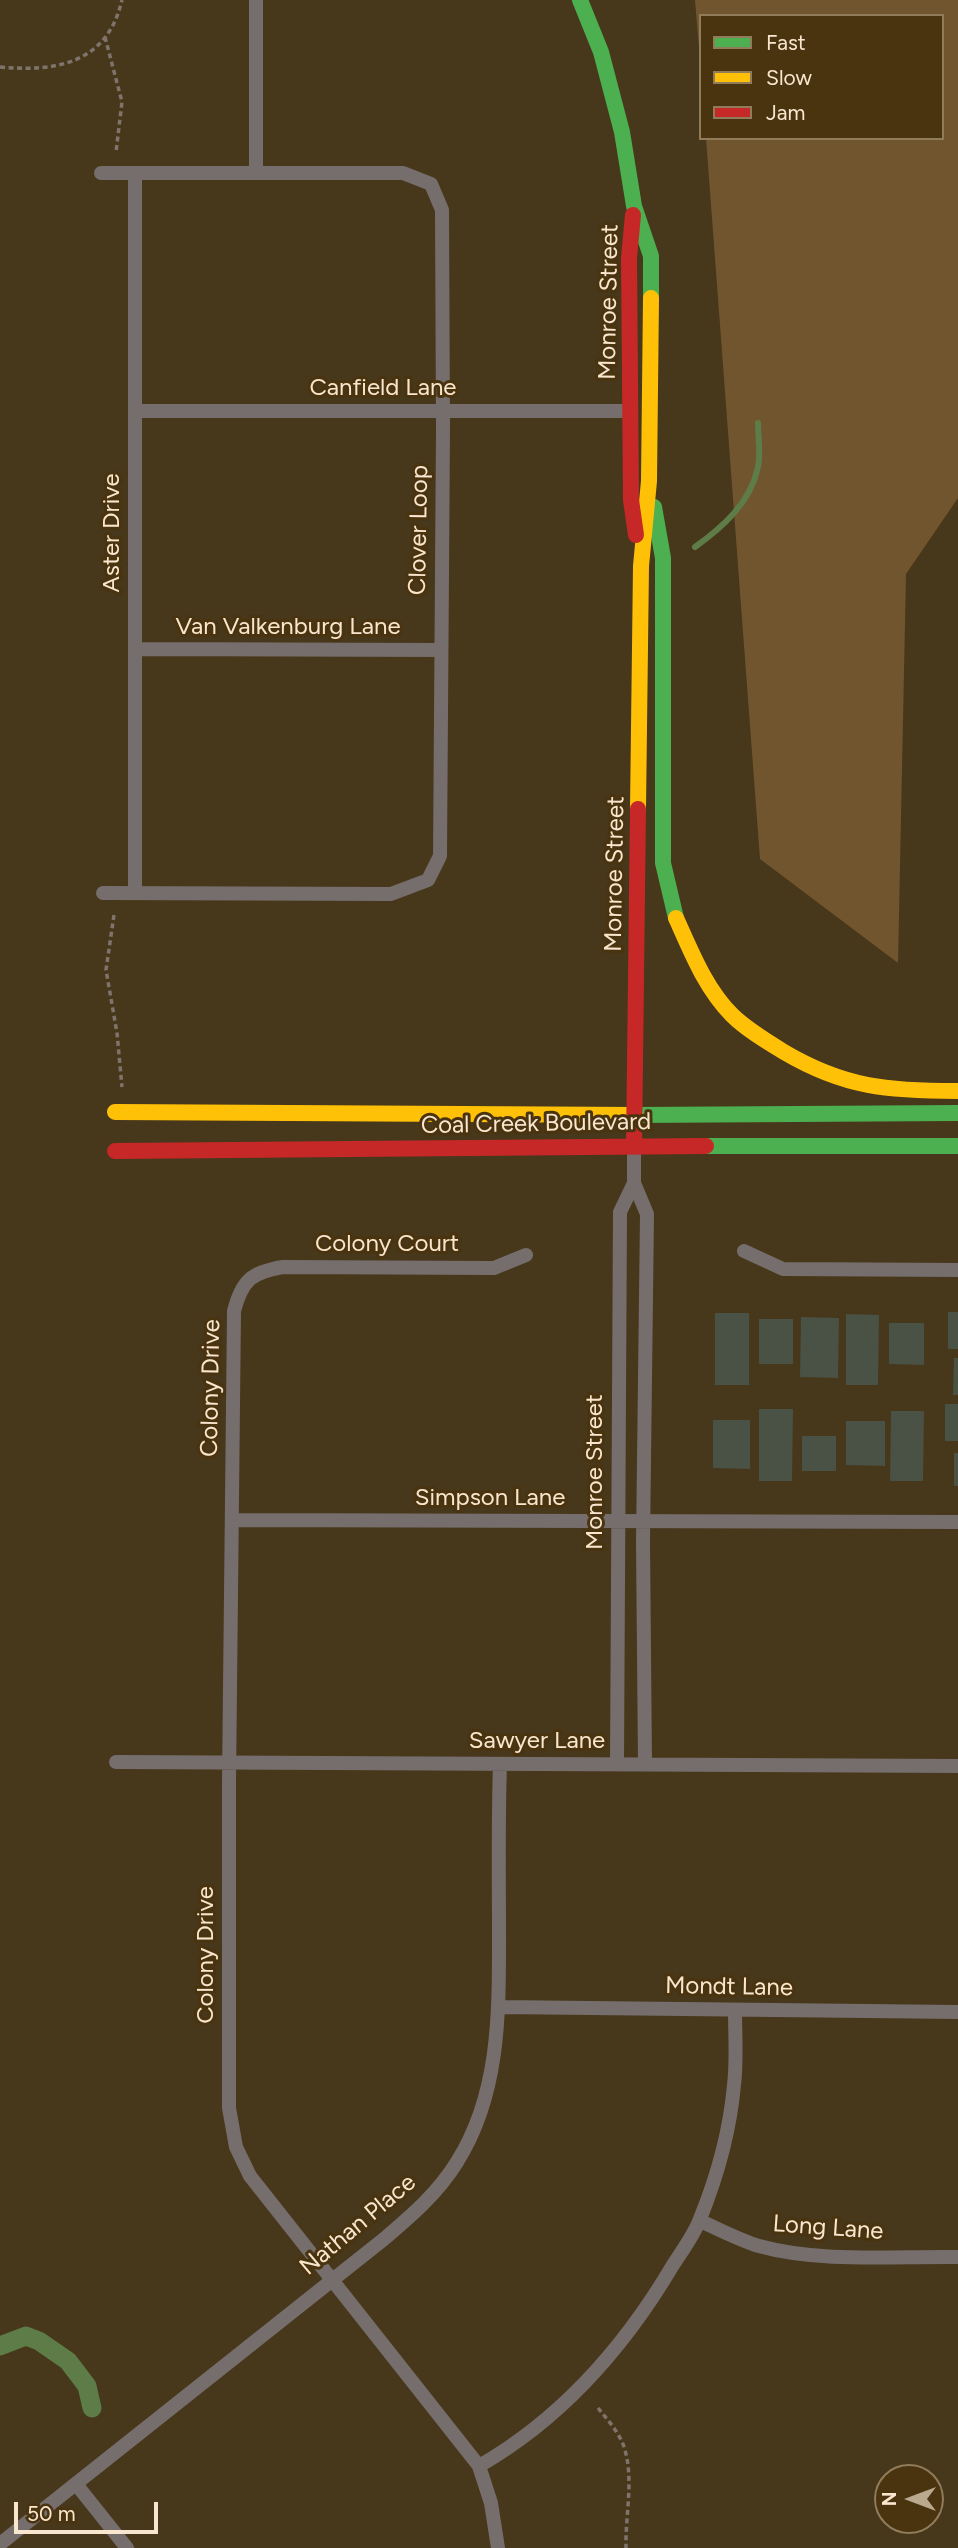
<!DOCTYPE html>
<style>
body{margin:0}
#map{position:relative;width:958px;height:2548px;overflow:hidden;background:#47371b;font-family:Figtree,sans-serif}
canvas{display:block}
.legend{position:absolute;left:699px;top:14px;width:245px;height:126px;box-sizing:border-box;background:#4a330f;border:2px solid #907b5b;margin:0;padding:9px 12px;list-style:none;font-size:21px;color:#f8e6ce}
.legend li{display:flex;align-items:center;gap:14px;height:35px}
.legend b{width:35px;border:2px solid #907b5b}
.north{position:absolute;left:874px;top:2464px;width:70px;height:70px;box-sizing:border-box;background:#4a330f;border:2px solid #907b5b;border-radius:50%;rotate:270deg;font-size:19px;font-weight:700;line-height:28px;text-align:center;color:#f8e6ce}
.north::after{content:'';display:block;margin:auto;width:24px;height:32px;background:#baa98f;clip-path:polygon(50% 0,100% 100%,50% 72%,0 100%)}
.scale{position:absolute;left:14px;top:2502px;width:144px;height:32px;box-sizing:border-box;border:4px solid #f8e6ce;border-top:0;padding-left:9px;font-size:21px;line-height:24px;white-space:nowrap;color:#f8e6ce;-webkit-text-stroke:5px #4a330f;paint-order:stroke}
</style>
<div id="map">
<canvas width="958" height="2548"></canvas>
<ul class="legend">
<li><b style="height:9px;background:#4caf50"></b>Fast</li>
<li><b style="height:9px;background:#ffc107"></b>Slow</li>
<li><b style="height:9px;background:#c62828"></b>Jam</li>
</ul>
<div class="north">N</div>
<div class="scale">50 m</div>
</div>
<script>
const context = document.querySelector('canvas').getContext('2d');
context.lineJoin = 'round';
function fill(path, color) { context.fillStyle = color; context.fill(path, 'evenodd'); }
function strokePath(path, color, width, dash) { context.strokeStyle = color; context.lineWidth = width; context.lineCap = dash ? 'butt' : 'round'; context.setLineDash(dash || []); context.stroke(path); }
function drawText(font, color, halo, rows, align = 'center') {
  context.font = font + ' Figtree,sans-serif'; context.lineWidth = 6; context.setLineDash([]); context.textBaseline = 'middle'; context.strokeStyle = halo; context.fillStyle = color; for (const [text, x, y, turn = 0] of rows) {
    context.save(); context.translate(x, y); context.rotate((+turn || 0) * Math.PI / 180); context.textAlign = isNaN(turn) ? turn : align; if (halo) context.strokeText(text, 0, 0); context.fillText(text, 0, 0); context.restore();
  }
}
const green = new Path2D(`
 M695 0H958V498L906 574 898 963 760 859 706 138H942V16H701V71Z`);
const stream = new Path2D(`
 M695 547C723 527 751 502 758 467 761 454 758 437 758 423`);
const canal = new Path2D(`
 M0 2346 26 2336 39 2341 68 2361 87 2386 92 2408`);
const building = new Path2D(`
 M948 1312H958V1349H948Z
 M715 1313H749V1385H715Z
 M846 1314 879 1315 878 1385H846Z
 M801 1317 839 1318 838 1378 800 1377Z
 M759 1319H793V1364H759Z
 M889 1323H924V1365L889 1364Z
 M954 1358H958V1395H953Z
 M945 1404H958V1441H945Z
 M759 1409H793L792 1481H759Z
 M891 1411H924L923 1481H890Z
 M713 1420H750V1469L713 1468Z
 M846 1421H885V1466L846 1465Z
 M802 1436H836V1471H802Z
 M954 1453H958V1486H954Z`);
const path = new Path2D(`
 M105 37 122 102 116 152
 M0 67C56 72 107 64 122 0
 M114 915 106 970 117 1033 122 1087
 M598 2408C607 2419 617 2430 623 2444 635 2476 625 2515 626 2548`);
const street = new Path2D(`
 M256 0V173
 M101 173H403L431 184 442 210 443 430 440 856 428 880 391 894 103 893
 M135 173V893
 M135 411H630
 M135 649 441 650
 M634 1146V1183L647 1214 643 1542 645 1764
 M744 1251 783 1269 958 1270
 M232 1520 958 1522
 M116 1762 958 1766
 M617 1764 620 1212 634 1183
 M499 2007 958 2012
 M700 2221C719 2229 739 2240 759 2246 820 2263 895 2256 958 2257
 M479 2466C561 2419 625 2346 673 2265 682 2251 694 2235 700 2219 717 2177 730 2130 734 2085 737 2061 735 2035 735 2010
 M76 2484 127 2548
 M0 2544 384 2239C411 2216 438 2193 457 2162 500 2094 499 2013 499 1935 499 1878 498 1821 500 1765
 M498 2548 491 2503 479 2466 250 2176 236 2147 229 2108V1782L234 1311C242 1280 252 1272 283 1267L494 1268 526 1255`);
const fast = new Path2D(`
 M580 0 601 52 622 132 634 206 651 256V298
 M654 507 663 558V863L676 918
 M635 1115 958 1113
 M706 1146H958`);
const slow = new Path2D(`
 M638 809 641 566 649 481 651 298
 M676 918C691 951 705 988 732 1015 746 1029 766 1041 784 1052 845 1088 889 1091 958 1091
 M115 1112 635 1115`);
const jam = new Path2D(`
 M633 215 629 258 631 500 636 535
 M634 1146 638 809
 M115 1151 706 1146`);
const streetNames = [
 ["Monroe Street",609,302,-89],
 ["Canfield Lane",383,388],
 ["Clover Loop",419,530,-89],
 ["Aster Drive",112,533,-90],
 ["Van Valkenburg Lane",288,627],
 ["Monroe Street",615,874,-89],
 ["Coal Creek Boulevard",536,1124,-1],
 ["Colony Court",387,1244],
 ["Colony Drive",211,1388,-89],
 ["Monroe Street",595,1472,-90],
 ["Simpson Lane",490,1498],
 ["Sawyer Lane",537,1741],
 ["Colony Drive",206,1955,-90],
 ["Mondt Lane",729,1987,1],
 ["Nathan Place",358,2225,-40],
 ["Long Lane",828,2228,4]
];
fill(green, '#71552e');
strokePath(stream, '#5d7c47', 6);
strokePath(canal, '#5d7c47', 19);
fill(building, '#4a5145');
strokePath(path, '#7e746c', 3.5, [5, 3.5]);
strokePath(street, '#766e6c', 14);
strokePath(fast, '#4caf50', 16);
strokePath(slow, '#ffc107', 16);
strokePath(jam, '#c62828', 16);
drawText('24px', '#f8e6ce', '#4a330f', streetNames);
</script>
